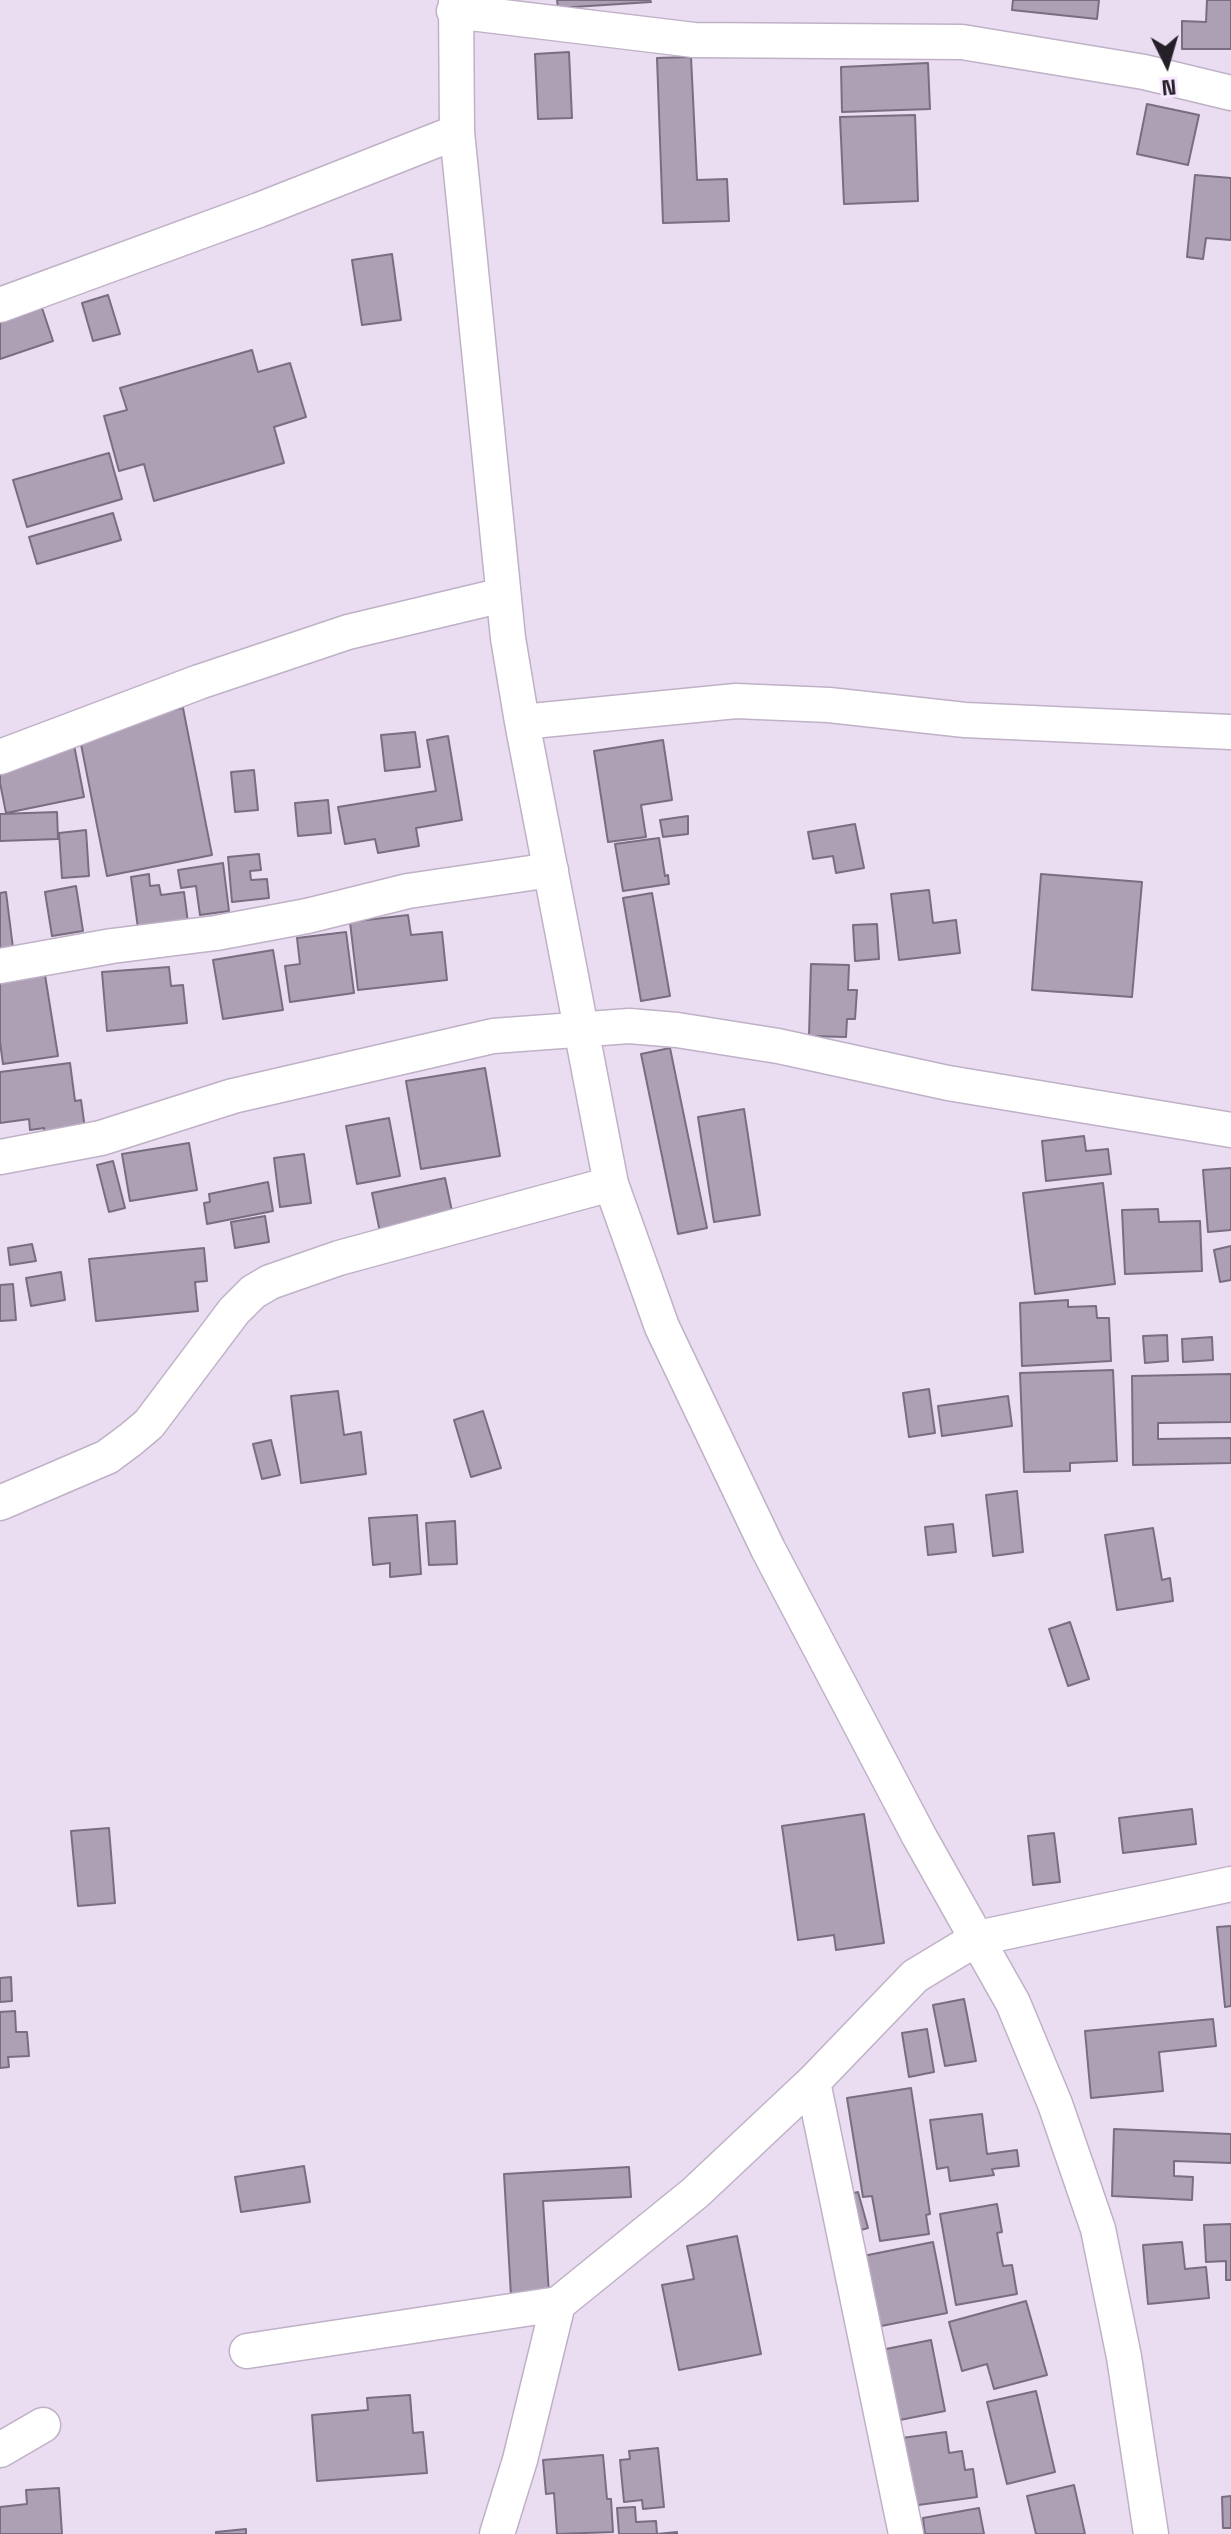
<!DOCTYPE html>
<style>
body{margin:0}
#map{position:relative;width:1231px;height:2534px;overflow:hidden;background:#eadcf1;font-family:"Space Grotesk",sans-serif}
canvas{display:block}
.north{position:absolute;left:1127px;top:24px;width:80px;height:80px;-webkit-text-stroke:6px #f7e9ff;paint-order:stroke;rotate:175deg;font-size:22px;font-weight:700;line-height:32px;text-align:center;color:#252028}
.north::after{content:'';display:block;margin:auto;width:28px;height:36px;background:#252028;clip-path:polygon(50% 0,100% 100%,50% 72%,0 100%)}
</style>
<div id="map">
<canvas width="1231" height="2534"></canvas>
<div class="north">N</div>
</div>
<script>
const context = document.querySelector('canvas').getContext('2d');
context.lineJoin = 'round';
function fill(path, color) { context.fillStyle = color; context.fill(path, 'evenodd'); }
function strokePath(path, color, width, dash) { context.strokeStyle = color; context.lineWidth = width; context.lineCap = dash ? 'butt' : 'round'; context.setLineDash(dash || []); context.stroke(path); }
const building = new Path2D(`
 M557 0H650L651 2 558 8Z
 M1013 0H1099L1097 19 1012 10Z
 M1207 0H1231V49H1182V21L1206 22Z
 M569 52 572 118 538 119 535 54Z
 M691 57 697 180 727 179 729 221 663 223 657 58Z
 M928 63 930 109 842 112 841 67Z
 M1147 104 1199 115 1188 165 1137 154Z
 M915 115 918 201 844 204 840 117Z
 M1195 175 1231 178V240L1206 238 1203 259 1187 257Z
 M392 254 401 320 362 325 352 260Z
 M108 295 120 334 93 341 82 303Z
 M42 308 53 341 0 359V323Z
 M252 350 258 372 290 363 306 417 274 427 284 463 154 501 144 464 119 471 104 416 127 410 120 388Z
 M109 453 122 499 27 527 13 480Z
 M113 513 121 540 37 564 29 537Z
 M183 708 212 855 107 876 78 729Z
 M415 732 420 767 385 771 381 735Z
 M448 736 462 820 416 828 419 846 378 853 375 839 345 844 338 807 436 791 427 740Z
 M663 740 672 800 641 805 646 837 608 842 594 751Z
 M74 745 84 797 6 813 0 783V759Z
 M254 770 258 810 235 812 231 772Z
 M328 800 331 833 298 836 295 803Z
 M57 812 58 839 0 841V814Z
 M688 816V834L663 837 660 820Z
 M855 824 864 868 836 873 833 856 813 859 808 832Z
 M86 830 89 876 62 878 59 833Z
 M659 838 665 876 668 875 669 884 623 891 615 844Z
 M259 854 261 870 250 871 251 880 267 879 269 898 232 902 228 857Z
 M223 863 229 911 200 915 196 886 181 888 178 870Z
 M149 874 150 886 159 885 161 895 184 892 188 923 138 928 131 877Z
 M1041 874 1142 882 1132 997 1032 990Z
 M76 886 83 931 52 936 45 892Z
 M929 890 933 923 956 920 960 953 899 960 891 894Z
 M6 892 14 956 0 958V893Z
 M652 893 670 996 641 1001 623 898Z
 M408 915 411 935 442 932 447 980 358 990 350 922Z
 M877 924 879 959 855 961 853 925Z
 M346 932 354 993 290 1002 285 966 300 964 297 938Z
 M273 950 283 1010 223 1019 213 960Z
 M811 964 849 965 848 990H857L855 1019H847L846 1037 809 1036Z
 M169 967 171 986 183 985 187 1023 107 1031 102 972Z
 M45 975 58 1056 3 1064 0 1042V982Z
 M670 1048 707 1228 678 1234 641 1054Z
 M70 1063 75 1101 81 1100 85 1129 45 1134 44 1128 30 1130 29 1119 0 1123V1072Z
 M485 1068 500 1156 421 1169 406 1081Z
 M744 1109 760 1215 714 1222 698 1117Z
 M389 1118 400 1176 357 1184 346 1126Z
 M1084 1136 1086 1151 1108 1149 1111 1174 1046 1181 1042 1141Z
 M189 1143 197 1190 130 1201 122 1154Z
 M304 1154 311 1203 280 1207 274 1158Z
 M113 1161 125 1208 109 1212 97 1165Z
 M1231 1168V1230L1208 1232 1203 1170Z
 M445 1178 454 1221 381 1237 372 1193Z
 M268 1182 273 1211 207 1224 204 1203 210 1202 209 1194Z
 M1103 1183 1115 1284 1035 1294 1023 1193Z
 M1158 1209 1159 1222 1200 1221 1202 1271 1125 1274 1122 1210Z
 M265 1216 269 1242 235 1248 231 1222Z
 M32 1244 36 1261 10 1265 8 1248Z
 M1231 1246V1280L1220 1282 1214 1250Z
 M204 1248 207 1281 195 1282 198 1311 96 1321 89 1259Z
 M61 1272 65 1300 31 1306 26 1278Z
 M13 1284 16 1320 0 1321V1285Z
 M1068 1300V1307L1096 1306 1097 1318H1109L1111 1361 1022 1366 1020 1303Z
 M1167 1335 1168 1361 1145 1363 1143 1336Z
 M1212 1337 1213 1360 1183 1362 1182 1339Z
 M1113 1370 1117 1461 1070 1463V1471L1024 1472 1020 1373Z
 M1231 1374V1422L1158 1423V1439L1231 1438V1463L1133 1465 1132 1376Z
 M929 1389 935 1433 909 1437 903 1393Z
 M338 1391 344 1435 361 1432 366 1474 301 1483 291 1396Z
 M1008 1396 1012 1426 942 1436 938 1406Z
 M483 1411 501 1468 471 1477 454 1420Z
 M271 1440 280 1475 262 1479 253 1444Z
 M1017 1491 1023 1552 993 1556 986 1495Z
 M417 1515 421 1574 390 1577V1563L373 1565 369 1518Z
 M455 1521 457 1564 429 1565 426 1523Z
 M953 1524 956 1552 928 1555 925 1527Z
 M1153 1528 1162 1580 1170 1578 1173 1601 1117 1610 1105 1535Z
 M1070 1622 1089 1679 1068 1686 1049 1629Z
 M1192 1809 1196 1844 1123 1853 1119 1818Z
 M864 1814 884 1943 836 1950 834 1935 798 1940 782 1826Z
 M109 1828 115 1903 78 1906 71 1831Z
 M1054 1833 1060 1882 1033 1885 1028 1836Z
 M1231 1926V2006L1225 2007 1217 1927Z
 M11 1977 12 2001 0 2002V1978Z
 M964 1999 976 2061 945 2066 933 2005Z
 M15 2011 16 2032H27L29 2056 8 2057 9 2067 0 2068V2012Z
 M1213 2019 1216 2046 1159 2052 1163 2091 1091 2098 1085 2031Z
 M927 2029 934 2072 909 2077 902 2033Z
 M911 2088 930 2214 926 2215 929 2234 880 2241 872 2196 863 2197 847 2098Z
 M982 2114 987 2154 1017 2150 1019 2166 992 2169 994 2175 950 2181 948 2167 937 2169 930 2120Z
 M1114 2129 1231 2134V2163L1174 2161V2176L1193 2177 1192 2200 1112 2196Z
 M304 2166 310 2202 241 2212 235 2177Z
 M629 2167 631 2197 543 2201 549 2294 511 2296 504 2174Z
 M858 2192 868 2228 850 2233 841 2196Z
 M997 2204 1002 2232 997 2233 1003 2266 1012 2265 1017 2294 956 2305 940 2214Z
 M1231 2224V2280H1226V2261L1206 2262 1204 2225Z
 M737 2236 761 2354 679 2370 662 2285 694 2279 687 2246Z
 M933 2242 947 2313 871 2328 858 2257Z
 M1182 2242 1185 2269 1206 2267 1209 2298 1148 2304 1143 2245Z
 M1026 2301 1047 2375 994 2389 987 2364 962 2371 949 2322Z
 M931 2340 945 2411 895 2421 881 2350Z
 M1036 2391 1055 2472 1007 2484 987 2402Z
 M410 2395 413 2433 423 2432 427 2473 317 2481 312 2415 368 2410 367 2398Z
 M946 2432 949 2453 962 2451 965 2470 973 2469 977 2497 911 2506 902 2438Z
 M658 2448 664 2507 643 2509 642 2500 624 2502 620 2460 630 2459 629 2451Z
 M603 2455 607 2499H611L613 2532 557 2534 554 2493 546 2494 543 2460Z
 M1074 2485 1085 2534H1036L1027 2496Z
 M59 2488 62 2534H0V2507L27 2504 26 2490Z
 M1231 2496V2528H1223L1222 2497Z
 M635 2507 636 2522 656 2521 657 2534 677 2532V2534H619L617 2508Z
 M979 2508 984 2534H925L923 2518Z
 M246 2529V2534H216V2532Z`);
const street = new Path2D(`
 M456 0 457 132 508 638 522 722 611 1184 662 1327 768 1549 919 1836 1013 2003 1055 2104 1098 2229 1124 2357 1151 2534
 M454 11 694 40 962 42 1144 72 1231 93
 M0 305 259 210 457 132
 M522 722 736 701 829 705 965 720 1231 732
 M0 757 199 682 348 632 503 595
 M0 966 112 946 216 933 307 916 408 891 551 870
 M0 1157 101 1138 233 1096 493 1036 629 1026 677 1030 778 1046 948 1083 1231 1130
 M0 1503 107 1457 130 1440 149 1424 234 1311 253 1292 270 1282 339 1258 611 1184
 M813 2082 906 2534
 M247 2351 558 2304
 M0 2450 43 2425
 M497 2534 520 2460 558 2304 695 2193 813 2082 915 1976 978 1938 1231 1884`);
fill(building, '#ada0b4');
strokePath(building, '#796d80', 2);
strokePath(street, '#bfb1c6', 37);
strokePath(street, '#fff', 34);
</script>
